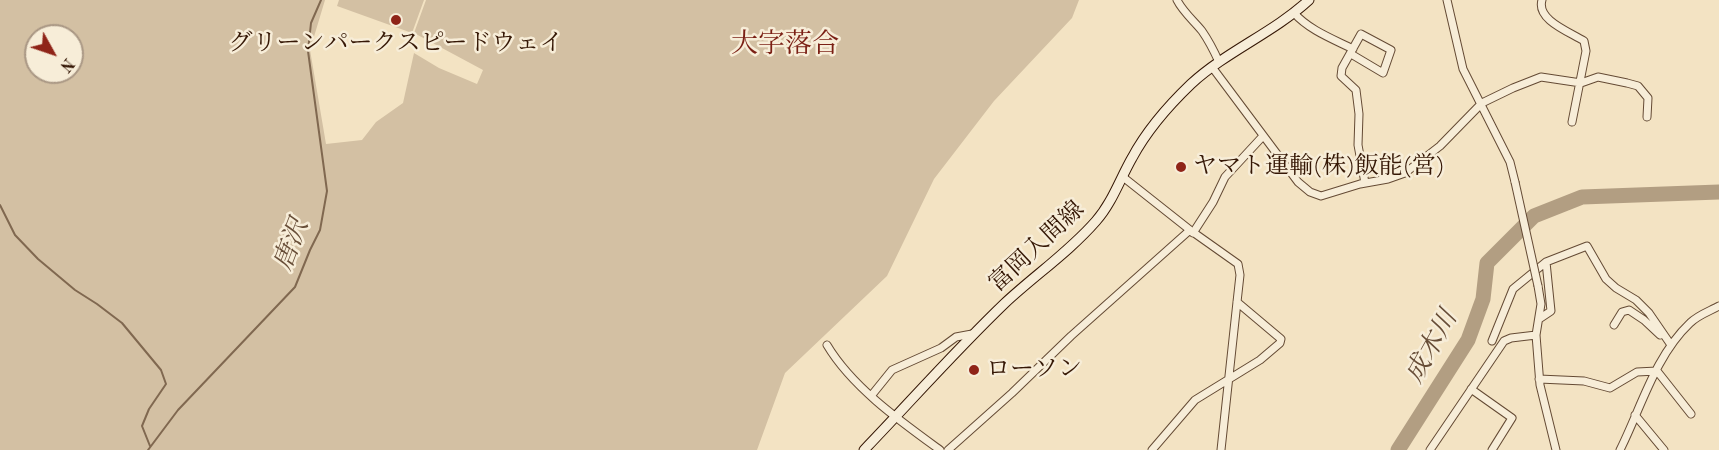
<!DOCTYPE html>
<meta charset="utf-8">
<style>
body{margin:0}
#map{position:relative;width:1719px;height:450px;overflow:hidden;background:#f3e3c3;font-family:"Old Standard TT",serif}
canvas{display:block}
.north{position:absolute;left:24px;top:24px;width:60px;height:60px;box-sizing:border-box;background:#f7edd8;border:2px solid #a99784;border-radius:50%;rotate:130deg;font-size:16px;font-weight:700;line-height:24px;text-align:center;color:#351705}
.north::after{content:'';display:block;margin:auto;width:21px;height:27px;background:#8f2418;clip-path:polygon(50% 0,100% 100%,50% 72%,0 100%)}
</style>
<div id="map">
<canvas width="1719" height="450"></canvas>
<div class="north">N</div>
</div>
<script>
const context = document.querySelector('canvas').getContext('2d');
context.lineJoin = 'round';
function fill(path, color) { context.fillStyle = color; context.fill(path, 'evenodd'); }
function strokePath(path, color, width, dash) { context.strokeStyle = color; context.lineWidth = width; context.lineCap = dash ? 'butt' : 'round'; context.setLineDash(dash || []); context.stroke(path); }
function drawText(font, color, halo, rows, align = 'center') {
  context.font = font + ' "Old Standard TT","Noto Serif JP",serif'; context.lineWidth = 5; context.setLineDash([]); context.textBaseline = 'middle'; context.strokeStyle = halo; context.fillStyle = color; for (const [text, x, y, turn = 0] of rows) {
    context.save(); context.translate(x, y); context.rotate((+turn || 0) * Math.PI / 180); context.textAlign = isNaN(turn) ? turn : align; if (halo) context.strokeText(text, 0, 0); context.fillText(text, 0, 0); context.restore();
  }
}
const green = new Path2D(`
 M0 0H325L310 50 326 144 362 140 376 122 403 103 414 53 439 68 477 84 483 70 414 33 426 0H1079L1072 18 994 101 934 179 887 276 785 373 757 450H0ZM36 36H72V72H36Z
 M339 0H424L412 33 337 6Z`);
const stream = new Path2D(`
 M0 205 15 235 38 259 75 290 97 304 122 323 161 370 166 384 149 409 142 426 150 446
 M148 450 178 410 295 287 310 250 320 230 327 191 308 51 311 23 321 0`);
const river = new Path2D(`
 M1398 450 1468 340 1483 299 1487 263 1534 216 1582 197 1719 192`);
const street = new Path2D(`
 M1177 0C1183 12 1194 21 1202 31 1209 41 1214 51 1219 62
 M1447 0 1463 69 1510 162 1515 182
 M1542 0C1536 20 1570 32 1584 41L1586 51 1572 122
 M1294 13C1309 30 1333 39 1353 49
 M1351 54 1383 73 1391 50 1361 34 1342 68 1341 76 1356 90 1359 114 1358 145 1365 183
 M1212 67 1298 182 1310 192 1321 196 1360 184 1388 179 1405 173 1440 146 1482 103 1513 88 1541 77 1581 83 1598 77 1627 83 1638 86 1648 98 1647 117
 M1123 177 1190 230 1238 264 1240 275 1237 302 1221 450
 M1193 233 1213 202 1225 177 1263 136
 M1538 286 1541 304 1536 335 1540 385 1556 450
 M1539 319 1551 311 1546 262 1587 246 1606 279 1616 288 1636 300 1649 313 1671 345
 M1614 325 1622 312 1629 310 1644 320 1660 335
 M1492 341 1513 289 1546 262
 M827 345C852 387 900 421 940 450
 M1539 379 1584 381 1610 388 1637 372 1657 371 1691 414
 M1471 389 1512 418 1492 450
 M871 396 892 370 941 348 956 337 972 334
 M1635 415 1664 450
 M948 450 1012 393 1071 336 1190 230
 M1152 450 1195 400 1260 360 1280 343 1281 339 1237 302
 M1430 450 1504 341 1511 338 1536 335
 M1620 450C1641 408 1655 356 1690 323 1698 315 1710 311 1719 306`);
const secondary = new Path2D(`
 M864 450C911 401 956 350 1005 303 1035 275 1069 252 1096 221 1112 203 1120 179 1132 158 1147 130 1168 106 1191 84 1227 51 1273 33 1309 0`);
const streetBridge = new Path2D(`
 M1515 182 1538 286`);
const markers = [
 [396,20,6,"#8f2418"],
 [1181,167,6,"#8f2418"],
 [974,370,6,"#8f2418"]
];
const poiNames = [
 ["グリーンパークスピードウェイ",396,44,"center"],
 ["ヤマト運輸(株)飯能(営)",1193,167],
 ["ローソン",986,370]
];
const streetNames = [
 ["富岡入間線",1037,247,-43]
];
const waterNames = [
 ["唐沢",292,245,-69],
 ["成木川",1432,347,-61]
];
const quarterNames = [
 ["大字落合",785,45]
];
fill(green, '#d3c0a3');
strokePath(stream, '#806850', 2);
strokePath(river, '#b29e82', 15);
strokePath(street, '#644a34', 9);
strokePath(secondary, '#351705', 11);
strokePath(street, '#f7edd8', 7);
strokePath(secondary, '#f7edd8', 9);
strokePath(streetBridge, '#644a34', 9, []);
strokePath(streetBridge, '#f7edd8', 7);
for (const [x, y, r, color] of markers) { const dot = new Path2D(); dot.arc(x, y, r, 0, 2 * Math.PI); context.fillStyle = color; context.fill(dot); strokePath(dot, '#f7edd8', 2); }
drawText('24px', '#351705', '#f7edd8', poiNames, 'left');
drawText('24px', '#351705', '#f7edd8', streetNames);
drawText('italic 26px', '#674d37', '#f7edd8', waterNames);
drawText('27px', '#7a1f14', '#f7edd8', quarterNames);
</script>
